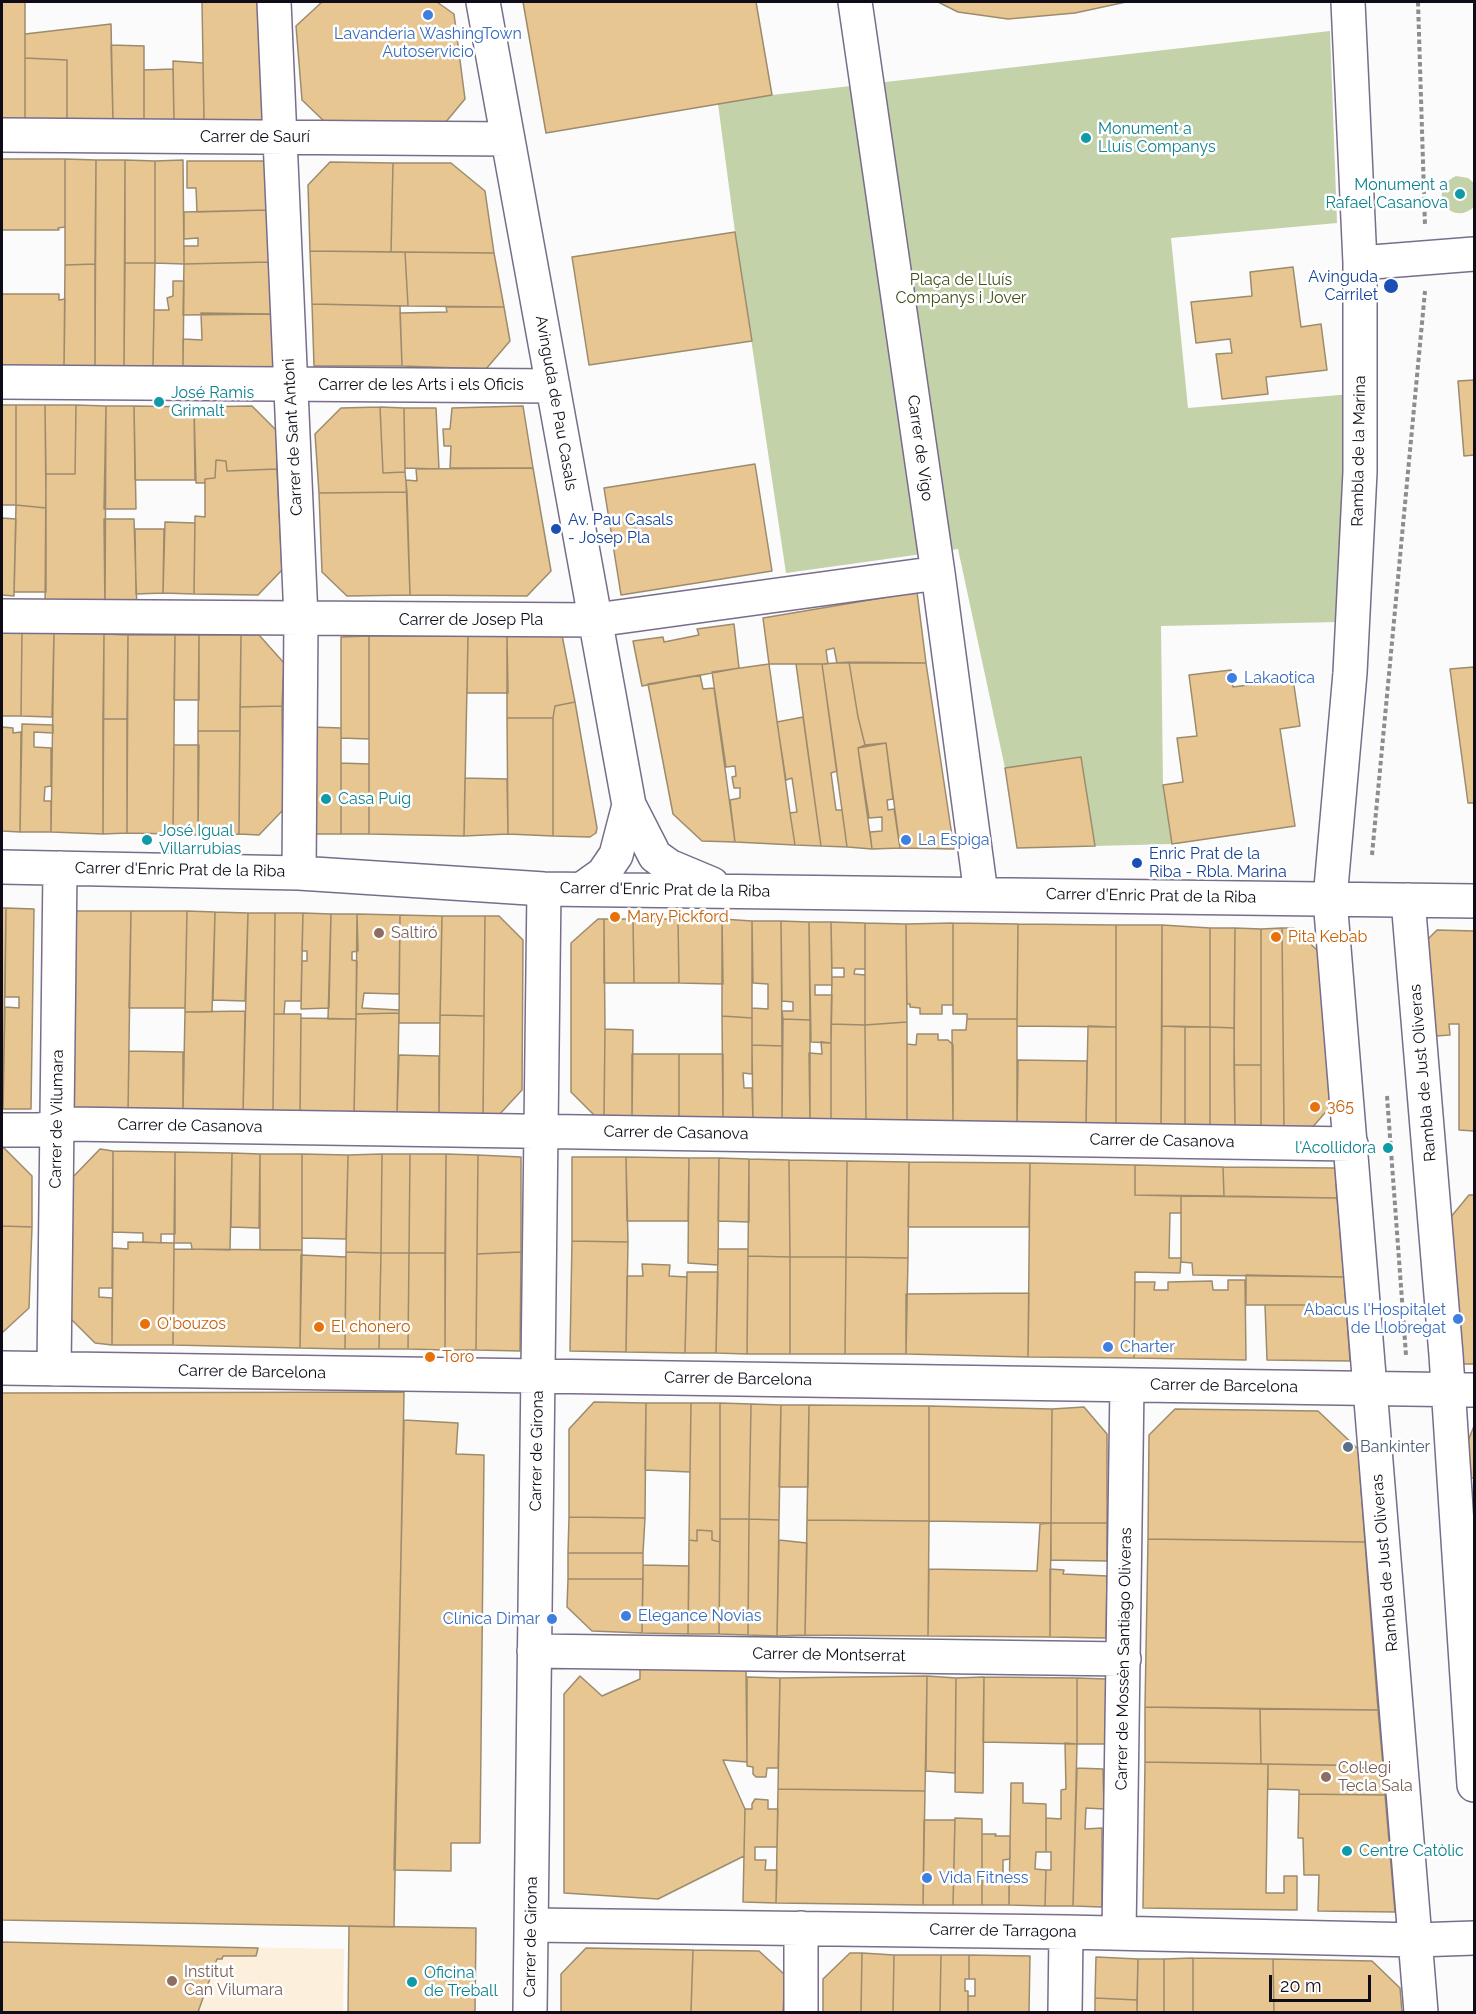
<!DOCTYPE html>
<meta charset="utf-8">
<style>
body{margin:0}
#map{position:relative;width:1476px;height:2014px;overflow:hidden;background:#fbfbfb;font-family:Raleway,sans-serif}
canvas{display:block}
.frame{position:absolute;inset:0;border:3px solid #100c17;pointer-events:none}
.scale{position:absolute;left:1269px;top:1975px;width:102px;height:27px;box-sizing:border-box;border:3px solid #100c17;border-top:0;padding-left:8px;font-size:18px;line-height:21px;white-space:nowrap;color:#100c17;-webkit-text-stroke:4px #fff;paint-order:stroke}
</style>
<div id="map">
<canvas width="1476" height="2014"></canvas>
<div class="frame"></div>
<div class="scale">20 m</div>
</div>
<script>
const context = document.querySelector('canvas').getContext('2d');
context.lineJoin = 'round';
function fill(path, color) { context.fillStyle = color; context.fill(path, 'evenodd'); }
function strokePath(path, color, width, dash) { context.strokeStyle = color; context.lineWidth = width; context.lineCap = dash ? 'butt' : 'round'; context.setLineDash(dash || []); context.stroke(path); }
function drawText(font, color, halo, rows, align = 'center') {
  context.font = font + ' Raleway,sans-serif'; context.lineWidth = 5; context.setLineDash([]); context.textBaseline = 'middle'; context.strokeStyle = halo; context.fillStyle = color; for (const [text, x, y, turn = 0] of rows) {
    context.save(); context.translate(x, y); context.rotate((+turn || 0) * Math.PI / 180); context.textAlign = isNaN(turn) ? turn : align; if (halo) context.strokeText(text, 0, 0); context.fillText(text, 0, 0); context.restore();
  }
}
const education = new Path2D(`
 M2 1943 344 1949 343 2012H2Z`);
const green = new Path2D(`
 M1330 31 1337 223 1171 238 1188 408 1351 394 1338 622 1161 626 1163 785 1172 844 1095 846 1081 758 1005 768 958 549 786 573 735 232 718 104 772 95Z
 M1456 176 1468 178 1474 183V207C1451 228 1425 191 1456 176Z`);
const building = new Path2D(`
 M2 2H25V119H2Z
 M202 2H259L264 121 204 120Z
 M322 2H437L454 14 465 99 445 123 327 124 302 100 296 26Z
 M523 2H756L772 95 546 133Z
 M938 2H1126L1075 13 1008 19 958 12Z
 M111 24 113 120 67 119V60L25 58V34Z
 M111 45 144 46V120H113Z
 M25 58 67 60V119H25Z
 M173 61 203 63 204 120H174Z
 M173 69 174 120H144V70Z
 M2 159H65V227L58 228 59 230H2Z
 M65 159 96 160 95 264 65 265Z
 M96 160H125L124 366H95Z
 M125 160 155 161V263H125Z
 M183 160 184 264 155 263V161Z
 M187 161H265L268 210 197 212 196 188H187Z
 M330 162 393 163 391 252 310 251 308 185Z
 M393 163H451L485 191 494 253 391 252Z
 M268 210 269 262 184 264V246H198V238L184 239V212Z
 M735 232 752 341 589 365 572 257Z
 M310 251 405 252 408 306 312 304Z
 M405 252 494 253 504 307 408 306Z
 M269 262 272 314 183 315 184 264Z
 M125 263H155L153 366H124Z
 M95 264V366H64L65 265Z
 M1293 267 1301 327 1321 324 1327 370 1266 377 1268 394 1222 399 1216 354 1232 353 1230 339 1196 343 1191 302 1252 296 1250 272Z
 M173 281H184L183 366H153L154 310H169L167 298 173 296Z
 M2 294H59V300L65 299 64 366H2Z
 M312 304 400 306 402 366H314Z
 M446 307H504L510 341 486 369 402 366 400 313 447 312Z
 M201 313 272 314 274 368 183 366V339L202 340Z
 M1474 380V455L1464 456 1458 381Z
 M2 405H16V505H2Z
 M16 405H45L46 508 16 505Z
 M45 405H76L75 474H46Z
 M76 405 106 406 105 612 45 611 46 474H75Z
 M106 406H134L136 509H104Z
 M134 406 194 407 195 480H135Z
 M252 406 277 431V469L227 471 226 461 216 460 215 478 205 479V483H196L194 407Z
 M523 406 533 468H450L451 446H444L443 429H450L452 408Z
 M380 407 383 473 405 472 407 492 319 493 315 434 341 408Z
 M380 407 404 408 405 472 383 473Z
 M404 408H436L439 469 405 468Z
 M216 460 226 461 227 471 277 469 282 570 258 595 194 594 195 516 205 517V479L215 478Z
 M755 464 772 571 621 595 604 488Z
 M533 468 551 571 527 596 410 595 406 480 417 481 416 469Z
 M407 492 410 595 347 596 322 572 319 493Z
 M16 505 46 508V592H14Z
 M2 518 16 519 14 596 2 595Z
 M104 519H134L137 612H105Z
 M165 522 195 523 194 594 163 593Z
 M135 529H164L163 593 136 594Z
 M917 592 926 663H837L834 648 826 650 828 664H769L763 618Z
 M734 624 739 668 642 686 633 641 663 637 664 642 699 635 697 629Z
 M2 632H22L21 716H2Z
 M22 632 54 633 52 717 21 716Z
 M54 633 104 634 103 834 51 832Z
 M104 634 128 635 127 719H103Z
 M128 635H175L173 834 127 833Z
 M175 635H199V700H174Z
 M199 635H241L240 731H198Z
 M241 635H259L284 663 282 706 240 707Z
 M562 635 575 702 555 706 553 718H507V636Z
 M369 636H468L464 836 369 834Z
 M369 636V739L341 738V637Z
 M468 636H507L508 693H467Z
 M849 662 926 663 954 849 900 848 886 743 865 745 858 717Z
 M849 662 858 717 865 745 858 748 872 849 847 847 822 664Z
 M769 664 790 813 795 845 735 842 730 800 740 798V788H734L732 777 736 776 735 766 726 767 712 672Z
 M796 664H822L837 771 831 773 836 810H842L847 847 821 846Z
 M1474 667V803H1468L1450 669Z
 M1231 670 1233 687 1293 679 1300 726 1280 729 1295 826 1172 844 1163 785 1183 782 1177 738 1197 736 1189 675Z
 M700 675 703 689 714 688 735 842 702 841 673 814 648 684Z
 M575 702 597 828 596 833 590 837 553 836V718L555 706Z
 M282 706 283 810 259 835 239 834 240 707Z
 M803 717 821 846 795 845 790 813 797 812 792 778 786 780 777 722Z
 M507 718H553V836L508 834Z
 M103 719H127V833L103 834Z
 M22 724 53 725V733L34 732V747L51 748V786L45 787 44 801H51V832H20Z
 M2 727 13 728V733L21 732 20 832 2 831Z
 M311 727 341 728V834H310Z
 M198 731H240L239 834 198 835Z
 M886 743 893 799 887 800 888 810 894 809 900 848 872 849 870 832 882 831V817L869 818 858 748Z
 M174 745H199L198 835 173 834Z
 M1081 757 1095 846 1017 848 1005 768Z
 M341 763 369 764V834H341Z
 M465 778 507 779 508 834 464 836Z
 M2 908H6L3 1109H2Z
 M6 908 34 909 31 1109H3L5 1007 19 1008V997H5Z
 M74 911H131L128 1112 72 1110Z
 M131 911H187L185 1008H129Z
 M187 911 215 912 212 1012H185Z
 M215 912 248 913 245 1001 213 1000Z
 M248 913H275L273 1114 243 1112Z
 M275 913H303L301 1001H285L284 1014H274Z
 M303 913 331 914 329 1008 301 1009 302 961H307V951H302Z
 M331 914H357L358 951 352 952V960L357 961 356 1019H328Z
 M357 914 400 915 399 994 364 993 362 1008 399 1010V1013L356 1014Z
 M400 915 442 916 440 1023H399Z
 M442 916H485L484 1016 440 1015Z
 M485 916H499L523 940 522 1090 497 1117 483 1116Z
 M598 919H604L605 1029 604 1117 597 1118 571 1092V943Z
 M604 919H633L634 983H604Z
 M633 919H678L679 983H634Z
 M678 919H722L723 984 679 983Z
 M722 919 752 921V1018L722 1016Z
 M752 921H781L782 1046 752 1045V1008L768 1009V984L753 983Z
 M781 921 809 922 810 1020 783 1019 782 1011H793V1002L782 1001Z
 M809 922H831L832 985H815V995H832L831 1043 811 1042Z
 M831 922 865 923V969H855L854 974 865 975V1025L831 1024 832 977H844V968H832Z
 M865 923 906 924 907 1022 865 1025Z
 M953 923 1018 924 1017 1019H967V1014H953Z
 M953 923V1005H942V1014H920V1008L910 1007V1004H907L906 924Z
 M1018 924 1116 925V1027L1017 1026Z
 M1116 925H1162L1161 1125 1116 1124Z
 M1162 925 1210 928V1027L1162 1026Z
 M1210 928H1235L1234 1028 1210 1027Z
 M1235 928 1261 929V1065H1234Z
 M1282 928 1284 1128 1261 1127V929Z
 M1282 928H1294L1318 951 1330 1107 1311 1129 1284 1128Z
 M1437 930 1474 931V1131L1459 1130V1024H1449L1450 1035 1436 1036 1428 939Z
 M245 1011 243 1112 183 1111 185 1012Z
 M399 1013 397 1114H354L356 1014Z
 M274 1014H301L300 1114H273Z
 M440 1015 484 1016 483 1116H439Z
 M722 1016 752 1018V1074L743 1073 744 1088H752L753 1120 723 1119Z
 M301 1018 356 1019 354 1114H300Z
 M783 1019 810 1020V1121H782Z
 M967 1019H1017V1125L953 1122 952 1030H966Z
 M907 1022V1121L866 1120 865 1025Z
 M831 1024 865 1025 866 1120H831Z
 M1088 1026 1116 1027V1124H1086Z
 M1162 1026 1185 1027V1126L1161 1125Z
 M1185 1027H1210V1126H1185Z
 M1210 1027 1234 1028 1235 1126H1210Z
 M605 1029 633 1030 632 1118 604 1117Z
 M917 1034H938V1040H948L953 1045V1122L907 1121V1044L916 1045Z
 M821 1042 831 1043V1120L810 1121 809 1053 822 1054Z
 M752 1045 782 1046V1121L753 1120Z
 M129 1051 183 1052V1111L128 1112Z
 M632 1054H679V1118H632Z
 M679 1054H723V1119L679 1118Z
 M399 1055 439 1056V1116L397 1114Z
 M1018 1060 1087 1061 1086 1124 1017 1125Z
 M1234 1065H1261V1127L1235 1126Z
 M2 1148H4L32 1176V1227L2 1226Z
 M100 1149 113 1151 112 1288H99V1297L112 1298V1345L95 1343 68 1316 71 1179Z
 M113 1151 175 1152V1234H161V1243L143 1242V1233L113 1232Z
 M175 1152 232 1153 230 1250 192 1249 191 1243H174Z
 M232 1153 260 1154 259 1228 231 1227Z
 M260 1154H302V1250H260Z
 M302 1154 348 1155 346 1239 302 1238Z
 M382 1154 381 1253 346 1252 348 1155Z
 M382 1154H410L409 1253H381Z
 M410 1154H446L445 1253H409Z
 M446 1154 478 1155 476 1350H445Z
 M478 1155 521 1157V1252L477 1254Z
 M572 1157H626L628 1242 572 1241Z
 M626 1157 689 1158 688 1221H627Z
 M689 1158H719L718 1265 688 1263Z
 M719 1158 749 1159V1222L718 1221Z
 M749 1159 789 1160 790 1257 748 1256Z
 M789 1160 847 1161 846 1257H790Z
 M847 1161 909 1162 908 1258 846 1257Z
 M909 1162 1030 1163 1029 1227H908Z
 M1030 1163 1135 1165V1195L1181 1196V1213H1170L1169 1258H1181L1180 1273 1135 1272 1134 1358 1028 1357Z
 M1135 1165 1223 1167 1224 1196 1135 1195Z
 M1223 1167 1335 1168 1337 1198 1224 1196Z
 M1469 1195H1474V1364H1462L1450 1218Z
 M1181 1196 1337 1198 1344 1277 1193 1275 1192 1263 1181 1262Z
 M2 1226 32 1227 29 1308 3 1332 2 1331Z
 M572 1241 628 1242 626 1352 570 1351Z
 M128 1242 174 1243 173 1345H112L113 1248 128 1249Z
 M174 1249 302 1250 300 1348 173 1345Z
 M718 1249H748L747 1354 716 1353Z
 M346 1252 381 1253 379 1349H345Z
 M521 1252 520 1351 476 1350 477 1254Z
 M381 1253H409L408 1349H379Z
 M409 1253H445V1350L408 1349Z
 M301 1255 346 1257 345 1349 300 1348Z
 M748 1256 790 1257V1354H747Z
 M790 1257H846L845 1354H790Z
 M846 1257 908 1258 906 1354H845Z
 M642 1264 670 1265 669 1276 687 1277 685 1353 626 1352 627 1276H643Z
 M687 1272H718L716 1353H685Z
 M1246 1275 1344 1277 1346 1305H1246Z
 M1228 1280H1245L1246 1360 1134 1358 1135 1282H1155L1154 1290H1168V1282L1212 1281 1213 1290H1228Z
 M1029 1293 1028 1357 906 1354V1294Z
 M1265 1305H1346L1350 1361 1267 1360Z
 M404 1392 394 1927 2 1920V1393Z
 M594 1402 646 1403 645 1518 569 1517V1429Z
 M646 1403H691L690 1472 645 1470Z
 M691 1403H720V1542L712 1540V1531L697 1530V1541L689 1540Z
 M720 1403 751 1404 749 1519H720Z
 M751 1404 781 1405 779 1520 749 1519Z
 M781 1405H809L808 1487H779Z
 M809 1405 929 1406V1521L807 1520Z
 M929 1406 1052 1409 1051 1523 929 1521Z
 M1084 1407 1107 1434V1523H1051L1052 1409Z
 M1175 1409 1318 1411 1358 1449 1365 1542 1148 1539 1149 1435Z
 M404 1420 458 1423 456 1454 484 1455 480 1843H451V1871L394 1870Z
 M1474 1426V1499V1478H1471L1468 1441Z
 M569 1517 645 1518 643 1553H568Z
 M720 1519H749L748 1635 719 1634Z
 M749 1519 779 1520 777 1636 748 1635Z
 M807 1520 929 1521 928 1636 805 1635Z
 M1051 1523 1050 1637 928 1636 929 1569 1037 1571 1040 1524Z
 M1051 1523H1107V1561L1051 1560Z
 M697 1530 712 1531V1540L720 1542 719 1634H688L689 1540 697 1541Z
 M1148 1539 1365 1542 1378 1710 1145 1707Z
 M779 1540 807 1543 805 1635 777 1636Z
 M568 1553H643V1579H568Z
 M643 1565 689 1566 688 1634 642 1633Z
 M1050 1569 1064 1570 1063 1574 1107 1576 1106 1638 1050 1637Z
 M568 1579H643L642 1633 592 1631 567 1607Z
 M640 1669H746L747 1762 723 1760 745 1809 744 1856 658 1899 564 1893V1694L580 1676 602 1696 640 1679Z
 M927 1676 956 1678 955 1773 926 1771Z
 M927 1676 925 1791 778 1789 780 1678Z
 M747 1677 780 1678 778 1768H767L766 1777H756L753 1774V1767L747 1766Z
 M984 1677 1077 1678V1744L983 1742Z
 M984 1677 983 1793 955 1792 956 1678Z
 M1077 1678 1106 1679 1105 1744H1077Z
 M1145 1707 1260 1709 1261 1764 1145 1762Z
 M1260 1709 1378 1710 1383 1766 1261 1764Z
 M1065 1743 1077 1744 1073 1906H1045L1046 1870H1051V1852H1046V1818L1061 1819V1790L1066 1789Z
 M1145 1762 1268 1764 1266 1893H1284V1876H1297V1910L1143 1908Z
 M1268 1764 1383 1766 1385 1795 1299 1794V1790L1268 1789Z
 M1077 1768 1103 1769 1104 1809 1086 1808 1085 1829 1102 1828V1907L1073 1906Z
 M1011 1783H1023V1803L1046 1804V1852H1036L1035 1869 1046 1870 1045 1906 1009 1905Z
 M778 1789 925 1791 923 1905 776 1903Z
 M1299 1794 1385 1795 1395 1912 1318 1911 1319 1875H1304L1303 1838H1298Z
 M755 1799 768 1800V1809H778L777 1847H755V1860H766L765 1870H777L776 1903 743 1902 745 1809H752V1804Z
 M955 1818 982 1819V1905H953Z
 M924 1820H955L953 1905H923Z
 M982 1834H996L995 1836H1010V1859L1003 1860V1874L1009 1875V1905H982Z
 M349 1926 476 1928 475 2012H348Z
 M2 1942 258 1948 256 1956H223L222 1959H217L198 2012H2Z
 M586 1948 693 1950 691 2012H561V1974Z
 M693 1950 759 1951 785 1975 783 2012H691Z
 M850 1953H862L861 2012H823V1979Z
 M862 1953 894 1955 893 2012H861Z
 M894 1955H941L940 2012H893Z
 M941 1955H969V1979H965V1991H968V2012H940Z
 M969 1955 1030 1956 1029 2012H968V1996H975V1979H969Z
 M1096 1957 1138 1959 1137 2000 1095 1998Z
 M1193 1958 1273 1959 1274 2012H1193Z
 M1193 1958V2012H1164V1959Z
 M1138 1959H1164V2012H1137Z
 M1273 1959 1372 1961 1400 1988 1402 2012H1274Z
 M1095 1998 1137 2000V2012H1095Z`);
const path = new Path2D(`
 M1418 2 1425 226
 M1372 855 1425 291
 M1387 1096 1406 1355`);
const minor = new Path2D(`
 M274 2 301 618 299 873
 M483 2 629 805 655 856 669 866 712 884
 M855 2 938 573 981 894
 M1348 2 1360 263V472L1350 673 1330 899 1421 2012
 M2 135 508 139
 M1360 263 1474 254
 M2 382 553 386
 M2 616 596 620 938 573
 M2 867 299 873 544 889 1474 901
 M582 889 603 874 616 855 629 805
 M1408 900 1446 1355 1474 1785
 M2 1130H40L69 1124 1351 1144
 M2 1368 1474 1390
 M54 1369 60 868
 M534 1651 1124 1659
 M531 1925 1066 1932 1416 1940 1474 1938
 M1119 1933 1127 1385
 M530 2012 544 889
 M801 2012V1928
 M1065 2012 1066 1932`);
const markers = [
 [428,15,6,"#3f7fe0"],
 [1086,138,6,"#0f9aa8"],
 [1460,194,6,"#0f9aa8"],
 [1391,286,8,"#1a4fb4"],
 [159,402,6,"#0f9aa8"],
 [556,529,6,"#1a4fb4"],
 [1232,678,6,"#3f7fe0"],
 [326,799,6,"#0f9aa8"],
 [147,840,6,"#0f9aa8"],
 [906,840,6,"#3f7fe0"],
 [1137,863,6,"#1a4fb4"],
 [615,917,6,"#e8710a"],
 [379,933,6,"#8d6e63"],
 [1276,937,6,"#e8710a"],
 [1315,1107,6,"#e8710a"],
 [1388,1148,6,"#0f9aa8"],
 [1458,1319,6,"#3f7fe0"],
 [145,1324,6,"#e8710a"],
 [319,1327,6,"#e8710a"],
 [1108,1347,6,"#3f7fe0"],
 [430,1357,6,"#e8710a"],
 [1348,1447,6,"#5c6f8a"],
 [626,1616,6,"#3f7fe0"],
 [552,1619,6,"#3f7fe0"],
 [1326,1777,6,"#8d6e63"],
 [1347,1851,6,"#0f9aa8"],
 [927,1878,6,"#3f7fe0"],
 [172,1981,6,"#8d6e63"],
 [412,1982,6,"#0f9aa8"]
];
const shopNames = [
 ["Lavanderia WashingTown",428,34,"center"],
 ["Autoservicio",428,52,"center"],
 ["Lakaotica",1244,678],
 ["La Espiga",918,840],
 ["Abacus l'Hospitalet",1446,1310,"right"],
 ["de Llobregat",1446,1328,"right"],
 ["Charter",1120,1347],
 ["Elegance Novias",638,1616],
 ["Clínica Dimar",540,1619,"right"],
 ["Vida Fitness",939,1878]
];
const cultureNames = [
 ["Monument a",1098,129],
 ["Lluís Companys",1098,147],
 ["Monument a",1448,185,"right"],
 ["Rafael Casanova",1448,203,"right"],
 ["José Ramis",171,393],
 ["Grimalt",171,411],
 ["Casa Puig",338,799],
 ["José Igual",159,831],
 ["Villarrubias",159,849],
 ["l'Acollidora",1376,1148,"right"],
 ["Centre Catòlic",1359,1851],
 ["Oficina",424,1973],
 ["de Treball",424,1991]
];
const streetNames = [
 ["Carrer de Saurí",255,137],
 ["Carrer de les Arts i els Oficis",421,385],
 ["Avinguda de Pau Casals",556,403,80],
 ["Carrer de Sant Antoni",293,437,-93],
 ["Carrer de Vigo",920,448,82],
 ["Rambla de la Marina",1359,451,-89],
 ["Carrer de Josep Pla",471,620],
 ["Carrer d'Enric Prat de la Riba",180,870,1],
 ["Carrer d'Enric Prat de la Riba",665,890,1],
 ["Carrer d'Enric Prat de la Riba",1151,896,1],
 ["Rambla de Just Oliveras",1423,1073,-95],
 ["Carrer de Vilumara",57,1119,-89],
 ["Carrer de Casanova",190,1126,1],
 ["Carrer de Casanova",676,1133,1],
 ["Carrer de Casanova",1162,1141,1],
 ["Carrer de Barcelona",252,1372,1],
 ["Carrer de Barcelona",738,1379,1],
 ["Carrer de Barcelona",1224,1386,1],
 ["Carrer de Girona",537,1451,-89],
 ["Rambla de Just Oliveras",1385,1563,-95],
 ["Carrer de Montserrat",829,1655,1],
 ["Carrer de Mossèn Santiago Oliveras",1124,1659,-89],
 ["Carrer de Tarragona",1003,1931,1],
 ["Carrer de Girona",531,1937,-89]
];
const transitNames = [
 ["Avinguda",1378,277,"right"],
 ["Carrilet",1378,295,"right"],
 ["Av. Pau Casals",568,520],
 ["- Josep Pla",568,538],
 ["Enric Prat de la",1149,854],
 ["Riba - Rbla. Marina",1149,872]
];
const parkNames = [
 ["Plaça de Lluís",961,280],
 ["Companys i Jover",961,298]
];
const foodNames = [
 ["Mary Pickford",627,917],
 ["Pita Kebab",1288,937],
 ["365",1327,1107],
 ["O'bouzos",157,1324],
 ["El chonero",331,1327],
 ["Toro",442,1357]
];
const educationNames = [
 ["Saltiró",391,933],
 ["Col·legi",1338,1768],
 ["Tecla Sala",1338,1786],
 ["Institut",184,1972],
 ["Can Vilumara",184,1990]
];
const serviceNames = [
 ["Bankinter",1360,1447]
];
fill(education, '#fcefdb');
fill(green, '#c3d2a9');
fill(building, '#e7c692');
strokePath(building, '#9d8b6d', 1.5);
strokePath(minor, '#786d8b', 36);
strokePath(path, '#8d8c91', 4, [4.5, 3]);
strokePath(minor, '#fff', 33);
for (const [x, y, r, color] of markers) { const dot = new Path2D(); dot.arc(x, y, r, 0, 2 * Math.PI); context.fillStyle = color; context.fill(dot); strokePath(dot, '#fff', 2); }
drawText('16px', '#366cbe', '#fff', shopNames, 'left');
drawText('16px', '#0d838f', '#fff', cultureNames, 'left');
drawText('16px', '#100c17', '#fff', streetNames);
drawText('16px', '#164399', '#fff', transitNames, 'left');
drawText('16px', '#425317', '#fff', parkNames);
drawText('16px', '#c56008', '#fff', foodNames, 'left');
drawText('16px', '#785e54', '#fff', educationNames, 'left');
drawText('16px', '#4e5e75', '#fff', serviceNames, 'left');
</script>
